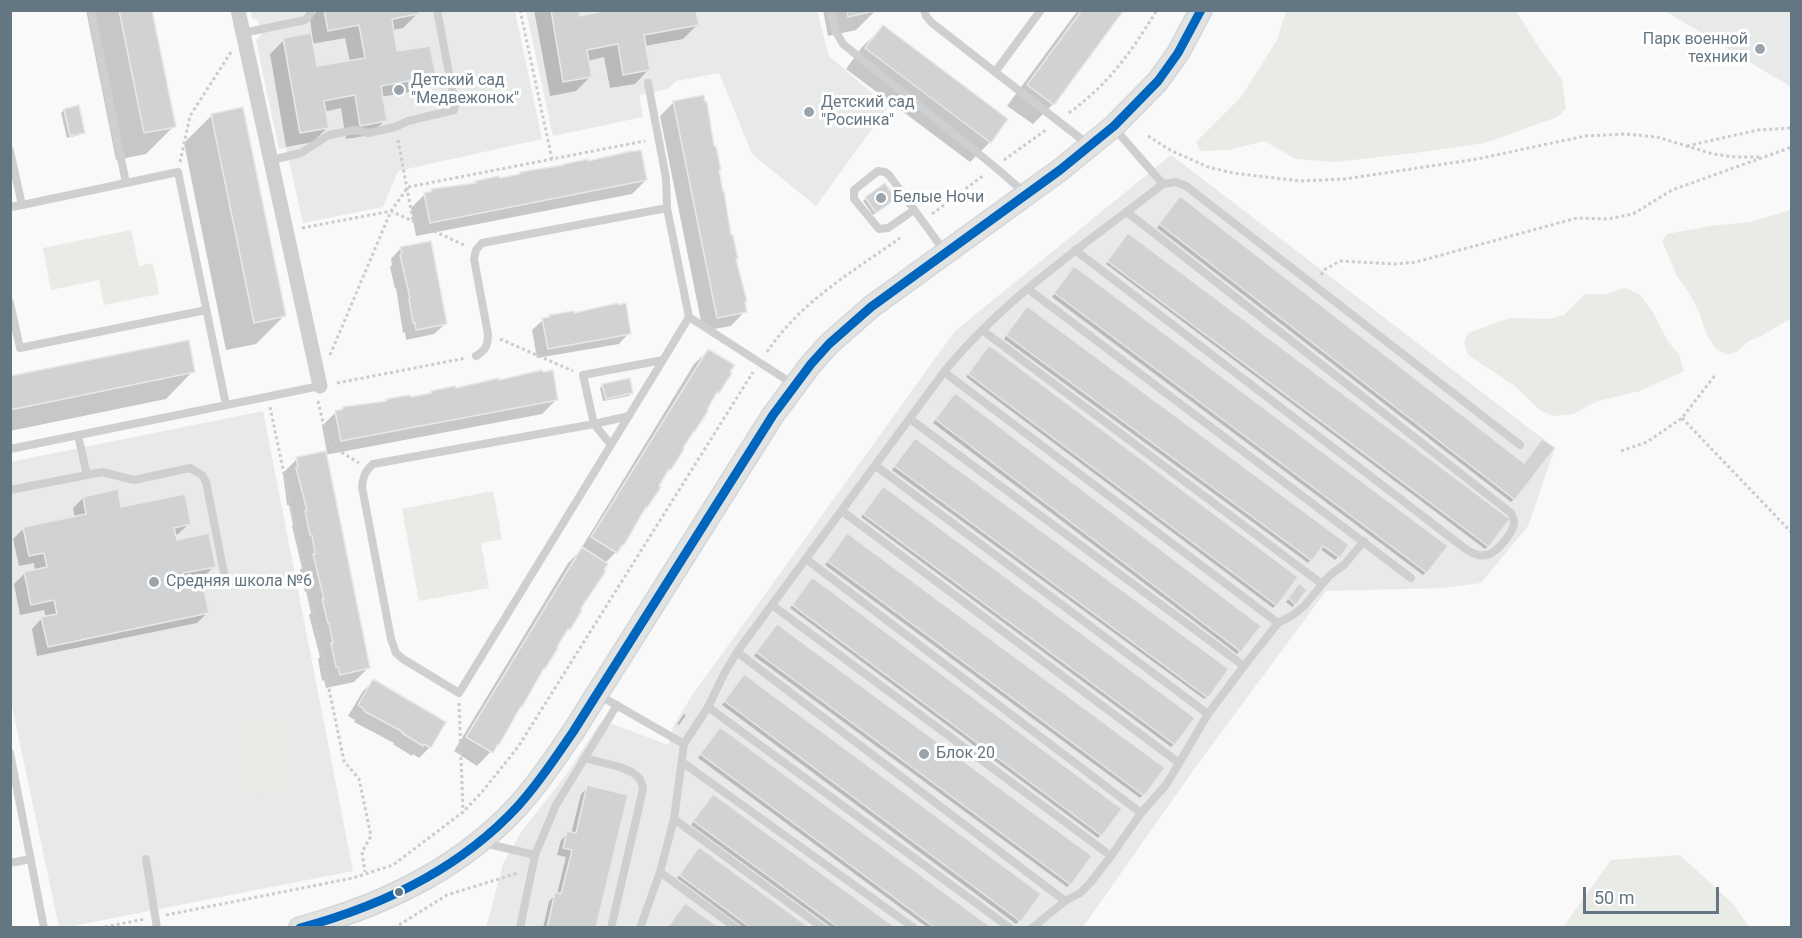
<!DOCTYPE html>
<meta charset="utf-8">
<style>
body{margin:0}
#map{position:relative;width:1802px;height:938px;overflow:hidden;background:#f9f9f9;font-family:Roboto,sans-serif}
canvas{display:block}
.frame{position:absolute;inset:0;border:12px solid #657683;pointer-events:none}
.scale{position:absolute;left:1583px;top:887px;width:136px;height:27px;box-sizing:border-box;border:3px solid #657683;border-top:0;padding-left:8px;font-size:18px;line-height:21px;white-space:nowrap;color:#657683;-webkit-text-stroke:4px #fff;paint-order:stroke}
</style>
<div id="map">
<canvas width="1802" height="938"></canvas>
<div class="frame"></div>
<div class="scale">50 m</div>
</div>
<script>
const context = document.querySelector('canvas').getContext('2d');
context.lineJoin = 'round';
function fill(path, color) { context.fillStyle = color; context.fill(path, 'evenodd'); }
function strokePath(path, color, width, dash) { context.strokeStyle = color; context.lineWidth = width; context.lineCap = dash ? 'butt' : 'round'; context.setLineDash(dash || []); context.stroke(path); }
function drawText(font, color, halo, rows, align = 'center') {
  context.font = font + ' Roboto,sans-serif'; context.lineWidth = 6; context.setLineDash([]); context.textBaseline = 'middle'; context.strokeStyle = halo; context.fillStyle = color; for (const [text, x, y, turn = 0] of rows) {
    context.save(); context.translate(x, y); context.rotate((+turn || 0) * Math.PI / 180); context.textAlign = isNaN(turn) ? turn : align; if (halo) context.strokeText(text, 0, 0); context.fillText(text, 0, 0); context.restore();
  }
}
const built = new Path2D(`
 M251 11H515L542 139 398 171 383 207 303 223 286 148 279 149 256 40 261 35 258 21 252 18Z
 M526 11H817L829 56 888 107 816 206 752 154 719 73 676 81 668 89 639 95 643 117 553 136Z
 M1665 11H1791V87Z
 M1171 155 1555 448 1528 526 1481 583 1444 588 1326 591 1197 765 1083 927 486 928 503 864 521 832 565 776 602 720 668 745 674 725 693 694 955 331Z
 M263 411 353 871 68 927H59L11 702 10 462Z`);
const green = new Path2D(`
 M1286 11H1516L1536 43 1562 80 1566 109 1557 117 1485 143 1415 153 1335 162 1296 159 1264 141 1229 150 1200 151 1196 142 1242 96 1277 40Z
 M1791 210V318L1763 335 1747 342 1738 351 1728 355 1715 348 1706 333 1699 312 1688 291 1677 276 1662 241 1667 234 1710 226 1750 222Z
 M131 230 139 266 153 263 159 294 104 305 99 280 51 290 43 248Z
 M1625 288 1639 294 1651 309 1669 343 1679 354 1684 371 1640 391 1598 401 1573 414 1554 416 1541 411 1516 387 1468 355 1464 343 1468 333 1510 318 1548 319 1564 315 1585 294H1606Z
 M493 491 502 539 481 543 489 588 419 601 402 509Z
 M285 714 297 786 247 794 235 723Z
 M1680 855 1734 905 1749 927H1563L1611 860Z`);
const shadow = new Path2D(`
 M86 10H151L174 126 146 154 116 160Z
 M318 10H417V14L403 28 392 30 396 53 434 76 420 90 381 97 385 120 371 135 346 139 341 108 324 112 327 128 313 142 286 147 270 54 284 40 312 34 310 19ZM345 38 350 62 315 68 311 44Z
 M534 10H578L579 17 697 25 683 39 645 46 649 69 635 84 610 88 604 57 587 61 590 77 576 91 550 96Z
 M823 10H876L856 30 828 36Z
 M1078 10H1122L1053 104 1033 124 1007 106Z
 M883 27 990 142 970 162 846 69 862 47Z
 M674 102 717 171 728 215 726 216 745 311 731 326 703 331 660 116Z
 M64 110 83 132 80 135 67 138 61 113Z
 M212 115 284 316 256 344 226 350 184 143Z
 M499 180H646L632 194 416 236 411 208 425 194 432 191 474 184 476 182Z
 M866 198 891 202 873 215 863 201Z
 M1177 201 1514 499 1511 502 1157 228Z
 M1125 238 1488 546 1485 549 1106 264Z
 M401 248 445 324 434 334 406 340 405 332 403 333 396 288 395 289 390 267 392 265 391 259Z
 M1072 270 1426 572 1423 575 1052 297Z
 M1024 311 1347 545 1338 557 1335 560 1320 549 1308 563 1004 339Z
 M550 317 629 333 619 344 537 358 532 330 543 320Z
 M986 350 1276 605 1273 608 966 377Z
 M708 351 730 373 718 392 712 398 680 449 670 469 664 475 616 552 605 563 579 609 580 610 569 629 562 636 498 744 477 766 454 751 568 563 579 552 694 364Z
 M193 371 166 399 10 431V378Z
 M603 385 632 393 629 396 603 401 600 388Z
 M432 392 556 400 542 414 325 455 368 668 354 682 326 688 324 680 322 681 318 659 320 657 309 615 311 613 306 591 305 592 300 570 302 568 292 526 293 525 289 505H287L283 473 297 459 327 453 322 426 336 412 343 409 385 403 387 401 430 395Z
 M952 398 1240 651 1237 654 933 423Z
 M912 443 1207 697 1204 699 892 470Z
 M880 491 1193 718 1174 744 1171 747 861 517Z
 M83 498 120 508 189 524 178 534 174 535 176 542 214 566 204 577 183 581 185 590 207 613 197 623 37 656 32 629 42 618H46L44 610 20 615 14 584 25 573 35 571 34 563 19 566 13 539 24 528 75 518 73 508Z
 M844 538 1143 795 1140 798 825 565Z
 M809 582 1101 835 1098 838 790 608Z
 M1296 588 1295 604 1292 607 1286 602Z
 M774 629 1070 884 1067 887 754 656Z
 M741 678 1019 921 1016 924 722 705Z
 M374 681 444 722 430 747 419 758 413 754 412 756 393 744 394 743 354 722 355 720 348 716 363 691Z
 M684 714 686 715 679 725 677 724Z
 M717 732 989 928H928L698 758Z
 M588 787 594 928H543L549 901 557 894 566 857 557 855 561 840 568 833 571 834 581 794Z
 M710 799 893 928H832L691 825Z
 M696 852 807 928H744L677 878Z`);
const building = new Path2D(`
 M119 10H152L176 127 144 133Z
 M324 10H418L419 14 392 19 397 51 430 46 436 76 381 86 387 121 360 126 355 95 324 101 329 128 300 133 283 38 311 33 317 66 365 58 359 25 328 31Z
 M551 10H579L580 16 608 10H696L699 25 644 35 650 70 623 75 618 44 587 50 592 77 563 82Z
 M847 10H878L848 17Z
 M1082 10H1124L1054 105 1027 85Z
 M883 25 1008 119 991 143 865 48Z
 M704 95 705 102H707L714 146H716L721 170H719L723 191H724L731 235H733L738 259H736L747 301 745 302 747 312 717 318 673 101Z
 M79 105 85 133 70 136 64 109Z
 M243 107 286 316 254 323 211 114Z
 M641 150 647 180 430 223 424 193 432 191 431 189 476 183 475 181 499 176 500 178 520 174V172L564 165V164L588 159V161L631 151V152Z
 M885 183 896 199 876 213 865 197Z
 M1180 196 1524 463 1542 439 1555 448 1515 500 1159 224Z
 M1128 233 1510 519 1489 547 1107 261Z
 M431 241 447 324 416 330 415 323H413L409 299 410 298 400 255 402 254 400 247Z
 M1074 266 1448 546 1427 573 1054 293Z
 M618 303V305L626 303 631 334 548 349 542 318 550 317 549 315 574 311V313Z
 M1027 306 1349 545 1340 558 1323 546 1312 561 1006 335Z
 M189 340 195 372 10 410V376Z
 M989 345 1298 577 1277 606 968 374Z
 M708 349 735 365 730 372 732 373 719 393 717 392 707 410 708 411 695 431H694L683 448 684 449 671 470 669 469 659 486 661 487 647 508 646 507 624 545 623 544 617 553 591 537Z
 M542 370 543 372 553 370 558 400 341 441 335 411 343 409 342 407 387 401 386 399 410 395 411 397 432 393 431 391 455 386 456 388 499 378V380Z
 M630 378 633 393 606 399 602 384Z
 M955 393 1261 626 1241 652 935 419Z
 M915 438 1229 669 1208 698 894 466Z
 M326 451 370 668 340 675 338 667H336L331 643H333L329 623H328L322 599H324L313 554H315L312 535H310L305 511 307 510 296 468 298 467 296 457Z
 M883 486 1195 718 1175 745 863 514Z
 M118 489 121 507 185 494 191 524 174 528 177 540 209 533 216 567 183 573 186 588 203 585 209 613 48 647 41 617 57 614 54 600 31 605 24 572 47 567 44 553 29 556 23 527 86 514 83 497Z
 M847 533 1165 768 1144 796 827 561Z
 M582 547 608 564 604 570 606 571 581 608 582 610 570 630 568 629 557 647 558 648 545 669 544 668 522 707 521 706 499 745 498 744 493 753 466 737Z
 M812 577 1122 809 1102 836 792 605Z
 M1299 583 1307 590 1296 605 1288 598Z
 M777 624 1092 856 1071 885 756 652Z
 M744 674 1041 894 1021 922 724 701Z
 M373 679 446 722 431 748 424 744 423 746 402 733 403 732 364 711V709L358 705Z
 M720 727 992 928H935L700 754Z
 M587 785 628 795 596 928H547L555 892 561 894 572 850 563 848 567 831 576 833Z
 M713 794 896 928H839L693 821Z
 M699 847 810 928H751L679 875Z
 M685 903 720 928H667Z`);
const path = new Path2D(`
 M520 10 552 159
 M1069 113C1110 83 1131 52 1157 10
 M1148 136 1170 150 1208 167 1233 173 1300 181 1345 179 1477 159 1585 136 1625 134 1657 137 1713 154 1735 157H1761
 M398 140 413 221
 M1687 146 1758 130 1792 128
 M1004 160 1047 129
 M180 162 190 116 231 52
 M932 214 984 175
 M302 228 391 211 466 246
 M1321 275 1324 270 1340 261 1396 264 1416 262 1577 218 1608 219 1633 214 1672 190 1792 147
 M500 339 573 371
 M767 352C801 301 851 273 900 238
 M330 355 391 211 408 187 645 141
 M337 383 466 358
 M318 401 328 444 359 463
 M270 407 344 761 359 779 371 836 362 852 365 872
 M1682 418 1792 533
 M1621 451 1647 442 1682 418 1716 374
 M459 703 463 811
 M166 915 353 878 393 865 463 812 482 792 518 747 753 372
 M99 928 145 919
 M394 928 447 895 518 873`);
const lane = new Path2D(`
 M91 10 126 183
 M831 10 836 32 843 44 995 167 1026 194
 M924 10 926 16 932 23 1089 145
 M243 33 305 20 309 16 311 10
 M995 72 1041 10
 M648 83 666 178 667 208
 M1115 129 1163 184
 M10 151 22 205 178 172 226 405
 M272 160 301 153 329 135 355 130 369 133 395 127 408 121 454 110 455 105 437 10
 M10 207 22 205
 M914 210 888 228 879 229 854 199V190L878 171 885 172 889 175 945 252
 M1075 250 1467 550C1473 553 1478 557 1486 555 1496 554 1513 533 1514 523 1514 521 1512 515 1511 513L1127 212
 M1028 289 1411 578
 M10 303 20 348 206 310
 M982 330 1322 584
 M476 356C486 350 488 345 488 334L474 259 476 250 482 243 667 208 689 317 793 384
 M944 372 1278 623
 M629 416 594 424 373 464C365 471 363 477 362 487L391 639 396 653 403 659 459 693 663 360 689 317
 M910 419 1244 666
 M78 435 87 475
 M611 445 594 424 583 375 663 360
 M10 449 320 386
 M876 466 1208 714
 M10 490 102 472 134 480 190 468 202 475 206 482 226 583
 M842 511 1179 763
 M806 559 1141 813
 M772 605 1111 856
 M737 652 1065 901
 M597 694 684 744
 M708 707 1010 928
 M10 753 44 928
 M584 758C598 762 626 766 637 776 641 779 642 783 643 789L611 928
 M682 762 914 928
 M674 819 823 928
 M484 843 535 855 556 805 617 705
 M146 859 157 928
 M10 863 31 859
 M660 872 736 928
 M520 928 535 855
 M640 928 660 872 674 819 684 744 708 707 724 674 737 652 944 372C1005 297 1087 243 1163 184L1176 182 1186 186 1520 445
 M1032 928 1065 901 1080 893 1090 883 1111 856 1141 813 1166 785 1208 714 1244 666 1278 623 1293 615 1304 606 1330 575 1344 565 1364 541`);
const street = new Path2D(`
 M238 10 320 386`);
const secondary = new Path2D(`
 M300 928C382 906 460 869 518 806 539 783 556 757 573 732L773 415 811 364 829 344 871 307 1060 170 1114 126 1158 81 1178 53 1201 10`);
const bus1 = new Path2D(`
 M300 928C382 906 460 869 518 806 539 783 556 757 573 732L773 415 811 364 829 344 871 307 1060 170 1114 126 1158 81 1178 53 1201 10`);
const markers = [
 [1760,49,6,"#99a4ac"],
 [399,90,6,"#99a4ac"],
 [809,112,6,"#99a4ac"],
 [881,198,6,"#99a4ac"],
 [154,582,6,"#99a4ac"],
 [924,754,6,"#99a4ac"],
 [399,892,5,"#657683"]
];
const poiNames = [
 ["Парк военной",1748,40,"right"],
 ["техники",1748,58,"right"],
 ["Детский сад",411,81],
 ["\"Медвежонок\"",411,99],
 ["Детский сад",821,103],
 ["\"Росинка\"",821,121],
 ["Белые Ночи",893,198],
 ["Средняя школа №6",166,582],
 ["Блок 20",936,754]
];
fill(built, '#e8e9e9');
fill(green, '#e8ebe6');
fill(shadow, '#0003');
fill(building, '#d0d2d3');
strokePath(building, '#e8e8e8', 1.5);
strokePath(secondary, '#d5d6d7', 24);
strokePath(path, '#cbcccd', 3, [3, 3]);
strokePath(lane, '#cecfd0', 8);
strokePath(street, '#cecfd0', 15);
strokePath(secondary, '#e1e2e2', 21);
strokePath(bus1, '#0065bd', 9);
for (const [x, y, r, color] of markers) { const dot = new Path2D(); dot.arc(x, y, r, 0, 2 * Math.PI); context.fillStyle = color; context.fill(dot); strokePath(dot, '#fff', 2); }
drawText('16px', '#657683', '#fff', poiNames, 'left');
</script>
